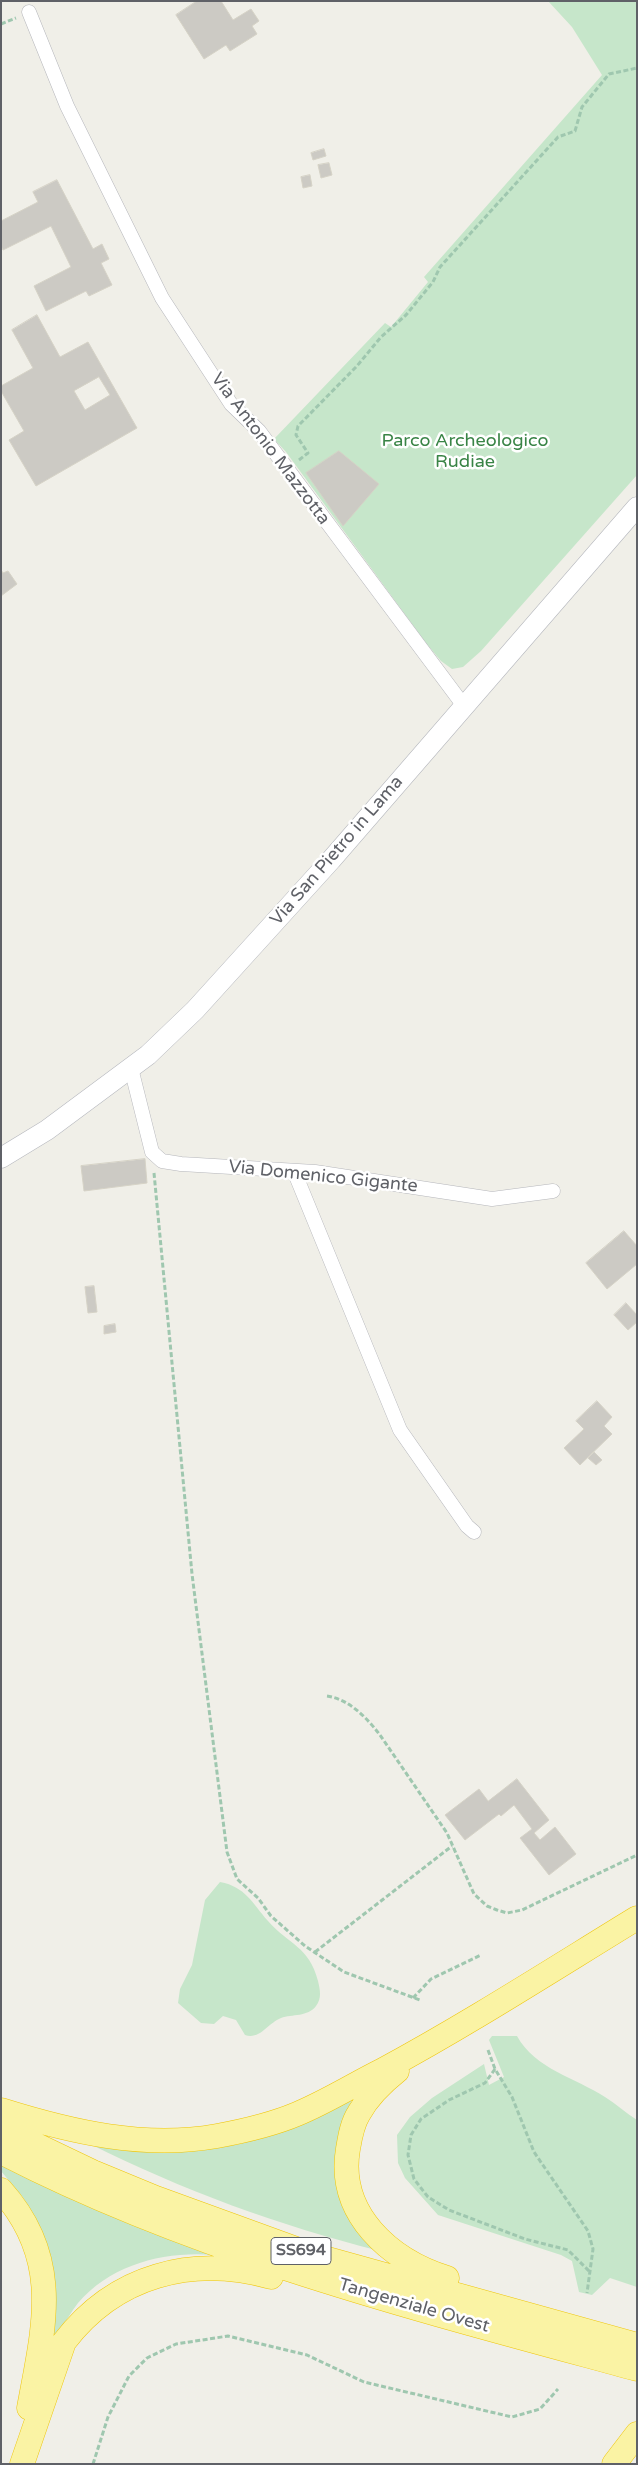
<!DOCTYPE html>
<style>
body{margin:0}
#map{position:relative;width:638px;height:2465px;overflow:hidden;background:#f0efe8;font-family:"Varela Round",sans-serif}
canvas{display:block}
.frame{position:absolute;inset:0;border:2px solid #5f6167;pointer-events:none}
</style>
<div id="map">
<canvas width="638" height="2465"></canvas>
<div class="frame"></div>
</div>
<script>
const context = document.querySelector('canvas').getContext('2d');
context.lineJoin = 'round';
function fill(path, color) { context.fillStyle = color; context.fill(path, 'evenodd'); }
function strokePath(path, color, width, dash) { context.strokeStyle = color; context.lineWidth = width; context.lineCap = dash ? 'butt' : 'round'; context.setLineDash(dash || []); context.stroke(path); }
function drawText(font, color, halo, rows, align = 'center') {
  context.font = font + ' "Varela Round",sans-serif'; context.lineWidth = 5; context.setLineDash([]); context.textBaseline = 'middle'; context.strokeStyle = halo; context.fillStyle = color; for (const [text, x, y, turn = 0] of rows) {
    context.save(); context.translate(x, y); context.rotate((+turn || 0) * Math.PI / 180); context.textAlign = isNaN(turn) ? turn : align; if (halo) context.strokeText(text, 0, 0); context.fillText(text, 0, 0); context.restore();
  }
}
const green = new Path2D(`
 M548 1H637V475L481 651 463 667 452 669 441 661 426 643 286 452 274 439 385 323 391 327 428 282 424 277 602 75 572 27Z
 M220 1882C246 1887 252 1903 268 1921 289 1945 309 1946 318 1981 320 1990 322 1998 316 2006 308 2017 292 2014 281 2018 268 2023 260 2040 245 2035L236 2020 223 2016 214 2024 201 2023 178 2003 180 1989 192 1965 205 1900Z
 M492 2036H517C535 2069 576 2078 605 2097 616 2104 626 2113 637 2120V2287L610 2278 592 2295 579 2292 572 2261 561 2255 438 2215 405 2178 398 2163 397 2135 410 2117 432 2098 484 2064 489 2085 504 2077 489 2040Z
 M352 2100 340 2128 380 2251C280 2226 182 2190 90 2144L210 2149 239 2144 297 2126Z
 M1 2163 214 2255C164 2251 112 2264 78 2303 69 2314 62 2332 49 2338L38 2225 24 2199 1 2171Z`);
const building = new Path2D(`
 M197 1H221L233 20 251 9 259 21 252 26 257 34 230 51 226 45 204 59 176 15Z
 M324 149 326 156 313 160 311 153Z
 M329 163 332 175 321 178 318 165Z
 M310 175 312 186 303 188 301 177Z
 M57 180 93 249 102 244 109 259 101 263 112 285 89 296 86 291 46 311 34 286 71 267 51 226 3 250 1 246V221L38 202 33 192Z
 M37 315 60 357 88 342 137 428 36 486 9 440 24 431 1 391V386L33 368 12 330ZM99 377 110 395 85 410 74 391Z
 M339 451 379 484 343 526 306 473Z
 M1 570 3 573 8 571 17 584 1 596Z
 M145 1159 147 1183 84 1191 81 1166Z
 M624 1231 637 1246V1264L607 1289 586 1263Z
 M94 1286 97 1312 88 1313 85 1287Z
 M626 1303 637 1315V1322L628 1330 614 1315Z
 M115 1324 116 1332 104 1334V1326Z
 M597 1401 612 1417 604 1426 612 1434 580 1465 564 1448 584 1429 576 1421Z
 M594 1452 602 1460 596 1465 588 1458Z
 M517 1779 549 1820 534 1833 540 1840 555 1827 576 1854 549 1875 520 1838 532 1829 514 1805 501 1816 499 1814 465 1840 445 1815 479 1789 488 1801Z`);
const path = new Path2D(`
 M1 24 16 18
 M299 460 308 453 296 435 298 426 357 366 381 337 406 315 433 282 440 267 558 137 575 131 582 107 609 74 637 68
 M154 1173 192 1574 227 1852 237 1879 258 1898 271 1916 305 1946 344 1972 420 2000
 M327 1696C349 1699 367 1718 380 1735L447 1833 474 1894 487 1906 497 1910 507 1913 522 1910 637 1855
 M315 1952 452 1846
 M413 1998 431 1979 481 1955
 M488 2050 495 2069 512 2097 534 2152 588 2231 593 2249 587 2293
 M495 2069 485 2083 449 2100 421 2119 411 2135 408 2155 414 2179 428 2197 449 2210 525 2239 568 2250 589 2271
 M93 2464 108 2417 129 2376 147 2358 176 2344 228 2336 307 2355 364 2382 512 2417 540 2409 558 2389`);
const minor = new Path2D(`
 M29 12 67 106 162 298 231 404 259 431 464 706
 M131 1068 152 1152 162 1161 181 1164 315 1172 492 1199 553 1191
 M294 1171 400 1430 467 1526 474 1532`);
const secondary = new Path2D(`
 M1 1158 47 1130 148 1055 195 1010 331 860 637 507`);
const trunk = new Path2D(`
 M397 2071C382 2083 368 2097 359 2113 352 2124 350 2137 348 2149 337 2214 390 2260 447 2278
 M1 2110C71 2132 144 2149 217 2136 244 2131 271 2125 297 2114 326 2102 353 2085 381 2071 468 2024 552 1970 637 1918
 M1 2128 93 2172 156 2198 310 2254 637 2345
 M1 2152C198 2254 424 2311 637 2369
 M1 2190C63 2259 44 2326 29 2408
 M22 2464 64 2342C115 2275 192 2255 271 2277
 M614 2464 637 2434`);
const shields = [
 [301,2251,60]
];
const shieldNames = [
 ["SS694",301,2251]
];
const parkNames = [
 ["Parco Archeologico",465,441],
 ["Rudiae",465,462]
];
const streetNames = [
 ["Via Antonio Mazzotta",270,449,53],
 ["Via San Pietro in Lama",337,851,-49],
 ["Via Domenico Gigante",323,1177,6],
 ["Tangenziale Ovest",414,2306,16]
];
fill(green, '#c6e6ca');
fill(building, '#cccac4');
strokePath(building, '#d5d2c6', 1);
strokePath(minor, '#b5b6bb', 15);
strokePath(secondary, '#b6b8be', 21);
strokePath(trunk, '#eec50a', 25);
strokePath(path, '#9fc7af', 3, [5, 2.5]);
strokePath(minor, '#fff', 14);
strokePath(secondary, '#fff', 20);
strokePath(trunk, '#faf3a4', 24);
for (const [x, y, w] of shields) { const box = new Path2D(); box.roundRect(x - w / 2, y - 13.5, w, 27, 4); context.fillStyle = '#fff'; context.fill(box); strokePath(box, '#5f6167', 1); }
drawText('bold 16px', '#5f6167', null, shieldNames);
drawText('18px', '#398446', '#fff', parkNames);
drawText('18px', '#5f6167', '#fff', streetNames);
</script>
